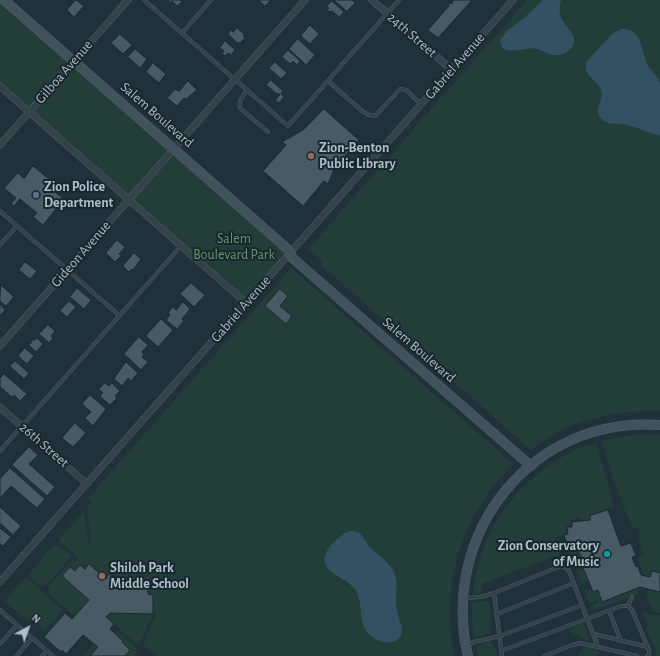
<!DOCTYPE html>
<style>
body{margin:0}
#map{position:relative;width:660px;height:656px;overflow:hidden;background:#20313a;font-family:"Alegreya Sans",sans-serif}
canvas{display:block}
.north{position:absolute;left:8px;top:608px;width:40px;height:40px;-webkit-text-stroke:3px #19272e;paint-order:stroke;rotate:41deg;font-size:11px;font-weight:700;line-height:16px;text-align:center;color:#afbdc6}
.north::after{content:'';display:block;margin:auto;width:14px;height:18px;background:#afbdc6;clip-path:polygon(50% 0,100% 100%,50% 72%,0 100%)}
</style>
<div id="map">
<canvas width="660" height="656"></canvas>
<div class="north">N</div>
</div>
<script>
const context = document.querySelector('canvas').getContext('2d');
context.lineJoin = 'round';
function fill(path, color) { context.fillStyle = color; context.fill(path, 'evenodd'); }
function strokePath(path, color, width, dash) { context.strokeStyle = color; context.lineWidth = width; context.lineCap = dash ? 'butt' : 'round'; context.setLineDash(dash || []); context.stroke(path); }
function drawText(font, color, halo, rows, align = 'center') {
  context.font = font + ' "Alegreya Sans",sans-serif'; context.lineWidth = 4; context.setLineDash([]); context.textBaseline = 'middle'; context.strokeStyle = halo; context.fillStyle = color; for (const [text, x, y, turn = 0] of rows) {
    context.save(); context.translate(x, y); context.rotate((+turn || 0) * Math.PI / 180); context.textAlign = isNaN(turn) ? turn : align; if (halo) context.strokeText(text, 0, 0); context.fillText(text, 0, 0); context.restore();
  }
}
const green = new Path2D(`
 M0 0 291 252 246 303 0 86Z
 M527 0H660V411C614 410 567 420 531 450L322 266V261L308 249Z
 M291 268 513 464C460 517 441 583 454 656H157L143 645 156 614H153L139 646 106 617 110 613 153 614V595L148 594V587H126L128 582 108 574 106 579 89 564V600L75 616 48 593 49 586 73 559 75 561 78 558 60 542V538L84 511 89 546 91 543 87 508 92 502 88 498Z
 M632 435H660V573L650 577 644 576 637 558 644 555 639 540V529L633 528C620 500 610 471 602 441Z
 M596 442 614 506 613 508 590 516V520L581 521 580 517 571 520V525L566 526C566 535 562 536 554 539L562 559 556 556 482 584V591L478 594H473C475 578 478 562 484 547 503 498 546 458 596 442Z
 M54 545H58L72 556 47 585 41 586 30 577 29 573Z
 M576 549 582 557 573 562 569 551Z
 M584 569 588 581 581 584 577 571Z
 M24 579H28L63 610 45 630 35 621 29 622 4 601Z
 M591 588 593 592 598 590 602 602 639 588 638 594 595 610 590 606 598 603 597 600 589 603 584 591Z
 M648 589 660 592V613L653 611 646 597Z
 M483 601H487L490 604 491 633 474 638 472 620V603Z
 M641 612 660 616V656H656L655 649 646 628 648 627Z
 M581 624 584 625 589 639 588 641 569 631 570 629Z
 M117 631 138 649 135 656H125L130 650 122 642 123 640 115 633Z
 M489 642H492L494 645 497 656H478L476 646Z
 M93 644 98 647 90 656H82Z
 M584 647 599 651 598 656H578Z`);
const water = new Path2D(`
 M543 0H561C560 5 559 10 560 15 562 23 570 28 573 36 578 48 563 57 553 55 548 54 543 51 538 49 527 46 514 55 502 48L500 40 507 31 524 18Z
 M621 29C643 27 641 52 648 66 651 71 659 77 660 83 660 100 660 119 660 136 649 133 639 128 627 125 621 123 612 125 606 122 601 120 598 115 598 110 599 101 605 95 599 86 593 78 581 72 588 60L612 34Z
 M352 531C363 532 363 539 369 546 376 555 387 559 393 570 400 583 394 597 397 611 398 618 403 625 402 632 401 637 397 641 392 642 387 643 382 642 377 640 355 628 365 608 356 591 348 575 308 572 332 544 338 538 344 532 352 531Z`);
const building = new Path2D(`
 M76 0 84 6 74 17 67 10Z
 M168 0H180L182 2 177 6 172 1 171 3Z
 M259 0H271L265 6Z
 M334 0H352L355 3 347 11Z
 M454 0H472L438 38 428 30 449 6 448 5 450 3 451 4Z
 M332 1 344 12 339 17 332 11 330 12 327 10 329 8 327 6Z
 M310 25 319 34 310 44 301 36Z
 M237 28 245 35 243 36 245 38 240 43 238 42 237 43 228 34 231 30 233 32Z
 M120 34 132 45 123 54 111 43Z
 M298 39 315 55 306 65 289 49Z
 M225 41 235 50 231 55 228 53 225 56 222 53 224 51 220 48Z
 M135 49 147 59 140 68 128 57Z
 M288 50 300 61 297 65 293 61 290 64 282 57Z
 M275 62 287 73 281 79 269 68Z
 M153 63 166 74 159 83 146 72Z
 M271 80 283 91 281 94 284 97 279 103 275 100 280 95 278 93 277 94 266 85Z
 M188 81 197 90 186 99 184 98 177 106 167 98 175 89 179 91Z
 M324 109 359 140 335 167 328 184 324 181 303 206 263 171 286 145 282 142 303 130Z
 M33 166 60 188 56 193 64 199 43 225 33 217 37 213 20 199 14 206 11 204 16 198 4 188 18 173 24 178Z
 M117 240 125 247 119 254 121 256 115 262 106 253Z
 M134 253 141 259 133 270 132 269 129 272 123 266Z
 M25 262 37 271 30 279 19 270Z
 M191 283 205 295 194 307 180 294Z
 M1 285 14 297 6 306 0 301Z
 M77 288 91 300 84 309 70 297Z
 M280 289 288 296 280 306 292 316 286 324 265 306Z
 M69 301 76 307 67 317 60 311Z
 M183 302 190 309 182 319 184 321 177 329 166 320 170 315 168 313 173 307 176 310Z
 M0 304 5 310 0 316Z
 M161 319 173 330 158 347 146 336Z
 M48 325 55 331 51 336 53 338 49 343 39 334Z
 M139 337 148 345 142 352 144 355 142 357 148 362 141 370 124 354Z
 M37 338 43 344 36 352 29 345 34 339 35 340Z
 M25 348 34 356 27 364 18 356Z
 M15 361 29 373 24 379 10 366Z
 M126 362 138 373 131 381 128 378 122 386 114 379Z
 M4 374 27 394 20 401 14 395 12 397 0 387V378Z
 M105 383 109 386 112 383 120 391 115 396 117 398 110 405 100 396 103 393 99 389Z
 M90 395 106 409 93 426 85 418 91 412 82 404Z
 M75 423 86 433 73 447 62 438Z
 M29 447 38 455 29 464 55 487 47 496 12 465Z
 M10 468 45 499 37 508 11 486 0 498V479Z
 M0 507 21 526 13 535 0 523Z
 M608 510 621 546 631 543 636 556 632 557 636 567 638 566 641 575 650 577 652 571 660 573V592L640 587 602 602 598 590 593 592 579 558 582 557 576 549 570 551 564 535 568 534 567 527H572V522L590 520V516Z
 M0 528 11 537 3 546 0 544Z
 M89 564 106 579 108 574 128 582 126 587H148V594L153 595V614L110 613 106 617 114 624 110 629 123 641 122 642 130 650 125 656H90L98 647 83 635 66 654 62 650 61 652 44 637 65 613 72 619 89 600 62 576 70 567 75 571 80 565 85 569Z`);
const lane = new Path2D(`
 M144 0 288 126 399 0
 M182 33 211 0
 M328 81 362 111 369 115 375 116 400 89 406 90 421 104
 M247 90C243 96 238 100 240 108L268 132
 M0 211 120 316
 M0 245 17 226
 M0 451 181 246
 M465 598 480 597 494 593
 M628 606 632 597
 M0 610 53 656
 M609 611 621 641
 M497 614 574 583
 M594 634 648 647
 M0 644 17 625
 M469 645 474 642 500 636 582 605
 M501 651 621 606H628L632 610 649 650V654L647 656
 M16 656 32 638
 M42 656 47 651
 M502 656 494 593 561 566 565 567 569 571 598 647
 M544 656 572 645 580 643 637 656`);
const street = new Path2D(`
 M372 0 452 70
 M0 86 246 303
 M0 145 128 0
 M0 346 305 0
 M0 407 87 484
 M0 582 513 0`);
const secondary = new Path2D(`
 M4 0 291 252
 M289 255 531 466
 M468 656C439 534 532 415 660 425`);
const markers = [
 [311,156,4,"#8d6e63"],
 [36,195,4,"#5c6f8a"],
 [607,554,4,"#0f9aa8"],
 [102,576,4,"#8d6e63"]
];
const streetNames = [
 ["24th Street",412,35,41],
 ["Gabriel Avenue",455,66,-49],
 ["Gilboa Avenue",64,72,-49],
 ["Salem Boulevard",157,115,41],
 ["Gideon Avenue",81,254,-49],
 ["Gabriel Avenue",241,309,-49],
 ["Salem Boulevard",419,350,41],
 ["26th Street",44,445,41]
];
const poiNames = [
 ["Zion-Benton",319,148],
 ["Public Library",319,164],
 ["Zion Police",44,187],
 ["Department",44,203],
 ["Zion Conservatory",599,546,"right"],
 ["of Music",599,562,"right"],
 ["Shiloh Park",110,568],
 ["Middle School",110,584]
];
const parkNames = [
 ["Salem",234,239],
 ["Boulevard Park",234,255]
];
fill(green, '#233d39');
fill(water, '#335162');
fill(building, '#485b65');
strokePath(building, '#1b2930', 1);
strokePath(lane, '#526068', 4);
strokePath(street, '#526068', 7);
strokePath(secondary, '#526068', 10);
strokePath(lane, '#34424a', 3);
strokePath(street, '#34424a', 6);
strokePath(secondary, '#42525d', 9);
for (const [x, y, r, color] of markers) { const dot = new Path2D(); dot.arc(x, y, r, 0, 2 * Math.PI); context.fillStyle = color; context.fill(dot); strokePath(dot, '#19272e', 1.5); }
drawText('14px', '#afbdc6', '#19272e', streetNames);
drawText('bold 14px', '#afbdc6', '#19272e', poiNames, 'left');
drawText('14px', '#659866', '#19272e', parkNames);
</script>
